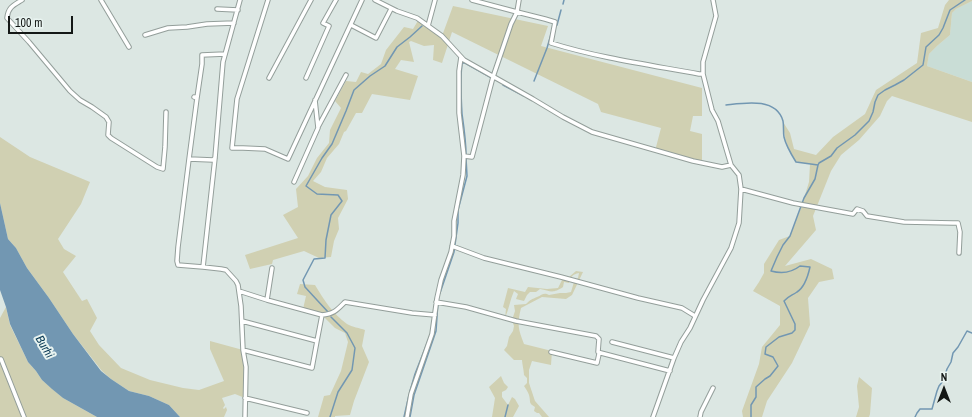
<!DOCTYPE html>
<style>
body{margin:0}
#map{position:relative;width:972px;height:417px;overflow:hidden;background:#dce7e3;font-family:"Archivo Narrow",sans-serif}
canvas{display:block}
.north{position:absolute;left:924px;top:369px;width:40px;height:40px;-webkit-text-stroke:3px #e9f4f1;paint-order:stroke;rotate:0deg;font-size:11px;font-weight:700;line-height:16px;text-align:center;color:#141816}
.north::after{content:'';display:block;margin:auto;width:14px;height:18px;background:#141816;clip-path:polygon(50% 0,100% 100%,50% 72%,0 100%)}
.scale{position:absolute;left:8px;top:16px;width:65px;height:18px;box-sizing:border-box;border:2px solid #141816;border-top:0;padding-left:5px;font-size:12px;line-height:14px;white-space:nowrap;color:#141816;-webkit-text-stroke:3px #e9f4f1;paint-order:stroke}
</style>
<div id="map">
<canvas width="972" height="417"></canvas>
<div class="north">N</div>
<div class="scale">100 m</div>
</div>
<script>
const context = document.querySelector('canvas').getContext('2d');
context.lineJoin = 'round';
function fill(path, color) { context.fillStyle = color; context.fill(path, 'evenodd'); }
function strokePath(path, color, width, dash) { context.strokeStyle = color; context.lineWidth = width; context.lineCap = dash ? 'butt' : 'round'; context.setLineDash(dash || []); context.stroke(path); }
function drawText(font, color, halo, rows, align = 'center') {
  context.font = font + ' "Archivo Narrow",sans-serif'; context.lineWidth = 4; context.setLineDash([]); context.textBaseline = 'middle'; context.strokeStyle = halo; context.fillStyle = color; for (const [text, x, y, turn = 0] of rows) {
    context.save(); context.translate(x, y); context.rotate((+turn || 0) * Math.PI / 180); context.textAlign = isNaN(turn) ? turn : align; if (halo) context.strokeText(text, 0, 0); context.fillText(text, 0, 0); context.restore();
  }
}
const built = new Path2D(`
 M972 1V82L927 66 929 54 937 46 950 35 952 13 956 9Z`);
const green = new Path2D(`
 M949 0H972V1L956 9 952 13 950 35 937 46 929 54 927 66 972 82V122L892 96 887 101 880 116 859 140 841 155 831 171 813 216 816 230 785 266 811 259 832 269 834 279 819 282 808 298 810 325 792 363 767 401 762 417H743L742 411 759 364 762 347 780 325V306L753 291 759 282 764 273V264L779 240 790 236 801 208 809 182 810 164 796 162C787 148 784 138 783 122L790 133 794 149 816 155 833 137 865 114 876 90 917 63 921 33 938 28 945 5Z
 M453 6 548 26 541 46 702 88V116H693L690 131 702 134V163L655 151 661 128 601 112 598 104 452 32 442 63 433 60 434 45 424 46 411 41 409 42 414 62 401 60 395 69 418 76 410 100 372 94 362 113H356L346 131 344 132 339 144 327 158 321 172 313 181 325 187 347 190 348 199 338 218 339 229 334 241 331 257 319 258 304 251 273 260 272 264 250 269 245 255 298 238 283 215 298 207 296 189 308 176 317 158 329 143 330 130 341 108 335 101 346 81 356 82 361 72 368 74 381 64 386 50 404 27 413 29 419 19 442 36Z
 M0 137 30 157 90 182 81 204 58 239 64 249 76 256 63 272 82 301 87 299 97 318 90 331 99 345 121 368 150 380 183 388 199 390 224 381 210 349V341L243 350 246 362 245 398 235 394 222 398 225 405 223 408 224 409 226 407 227 410 224 417H180L169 405 149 396 129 391 111 379 102 371 73 334 49 298 27 268 16 248 8 239 0 203Z
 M576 271 583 272 572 295 566 299 542 297 521 308C517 324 518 329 524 344L552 351 551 365 532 361 529 370V383L535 401 549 417H542L539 413H537L534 411 535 407C528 403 531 402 529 395 528 392 526 389 524 386L527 383V378L524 375C524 371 522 363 522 360H514L504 350 507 346 509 337 513 331 514 326 512 320 515 311 514 305 526 304C530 300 532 299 537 297 542 295 544 292 549 295L560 293H566L571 292 574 282 578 278 579 273C573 274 570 277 569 283L564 282 563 287C553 294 550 291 540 289L536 292H530L527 295 524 301 516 299 518 294 514 291C510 300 509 309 505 318L506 309 503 307 508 288 525 292 528 287 547 289 558 288 563 278 569 277Z
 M300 284 315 285C324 300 333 314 347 324 352 327 360 328 365 330L362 346 369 362 354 401 350 415 335 416V417H318L324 396 330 395 341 371 348 342 345 333 335 328 322 315 303 309 306 296 297 294Z
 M6 307 10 325 28 362 36 371 42 380 63 398 97 417H0V318Z
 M501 376 504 383 508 387 506 390 502 392V397L508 405 512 397 515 399 519 406 513 417H492L495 398 489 387Z
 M859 377 872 388 870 414 869 417H856L859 407 857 386Z`);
const water = new Path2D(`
 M0 203 8 239 16 248 27 268 49 298 73 334 101 371 111 379 129 391 149 396 169 405 180 417H97L63 398 52 389 42 380 36 371 28 362 10 324 6 307 0 290Z`);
const stream = new Path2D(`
 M563 4 564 0
 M557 25 561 10
 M534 81 547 48 552 31
 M503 85 524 96
 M726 105C744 103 776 97 783 121 784 126 783 132 784 137 786 146 791 154 796 162L818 165 815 179 804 198 790 236 783 245 777 257 771 271C782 274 791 273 800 266L810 267C808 276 805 287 797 292 791 296 790 295 784 301L795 324V330L792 333 779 337 766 347 765 354 773 357 778 366 770 376 765 379 756 387V397L751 405V417
 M466 155C466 141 464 128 462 114 461 97 460 80 462 63H465L490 77
 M818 165 819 163 831 156 837 148 855 135 869 121 873 112 875 102 878 95 885 90 895 85 904 80 923 65 926 47 939 35 943 28 950 10 965 0
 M440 293 454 252 458 223V210L467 176 466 158
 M328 312 305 287 303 280 314 259 325 258 326 240 331 215 342 201 338 195 317 194 306 186 322 158 332 144 346 111 354 90 370 76 385 66 397 47 410 37 422 26
 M410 391 415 374 431 333
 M330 417 338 392 352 370 355 348 347 333 331 317
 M404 417 409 395
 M410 417 414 395 436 331 438 302
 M505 417 508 405
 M915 417 917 413 920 409H932L937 391 939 386 943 381 947 369 951 362 953 353 958 347 967 331 972 333`);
const street = new Path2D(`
 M22 0C14 5 8 7 7 18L29 42 70 91 80 100 92 107 106 117 109 122 108 135 111 138 157 167 163 169 165 147 166 112
 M101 0 129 47
 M240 0 223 62 215 158 203 267 221 269 226 270 236 281 238 285 241 306 243 350 246 367 245 417
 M268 0 237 99 232 148H243L265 149 288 159 362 0
 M375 0 397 11 417 18 442 36 464 60 533 99 563 117 592 132 693 161 722 167 731 165 739 175 741 189 739 223 731 248 703 300 690 328 681 342 674 358 653 417
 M519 0 517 12 545 19 555 22 551 43C599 58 650 65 699 74H703
 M713 0 716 16 703 62V74L712 110 718 121 731 165
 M217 9 238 10
 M351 25 376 38 391 9
 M428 26 435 0
 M145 35 168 28 187 27 207 24 234 23
 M269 78 311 0
 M306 78 329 26 323 23 336 0
 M194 97 197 98 202 64V55L225 54
 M318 127 346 75
 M464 156 472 157 493 77 511 24 517 12 472 0
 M189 159 197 98
 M294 182 318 128 315 100
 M741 189 793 203 853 214 857 209 863 211 867 216 904 222 953 223H958L960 232 959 253
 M452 246 484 258 561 277 638 298 682 308 695 316
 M203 267 178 265 177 261 178 247 189 159 213 160 215 158
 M239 291 267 300 322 315C334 314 337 310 345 302L412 313 435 315
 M267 300 272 268
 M436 302 466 307 516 321 596 336 599 339 598 352 601 353
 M242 321 317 341 322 315
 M612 342 674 358
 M243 350 312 368 317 341
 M551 352 597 363 599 354 601 353 670 371
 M0 359H1L24 417
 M245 398 307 413
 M407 417 411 394 432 334 437 298 441 280 451 252 454 236V221L463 175 464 156 459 113V71L461 57
 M700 417 701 412 713 388`);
const waterNames = [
 ["Burhi",44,347,59]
];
fill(built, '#c9ddd6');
fill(green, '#d0d0b2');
fill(water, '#7297b2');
strokePath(stream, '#7297b2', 1.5);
strokePath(street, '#939e9a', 5.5);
strokePath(street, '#fff', 3.5);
drawText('italic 12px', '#073854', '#e9f4f1', waterNames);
</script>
